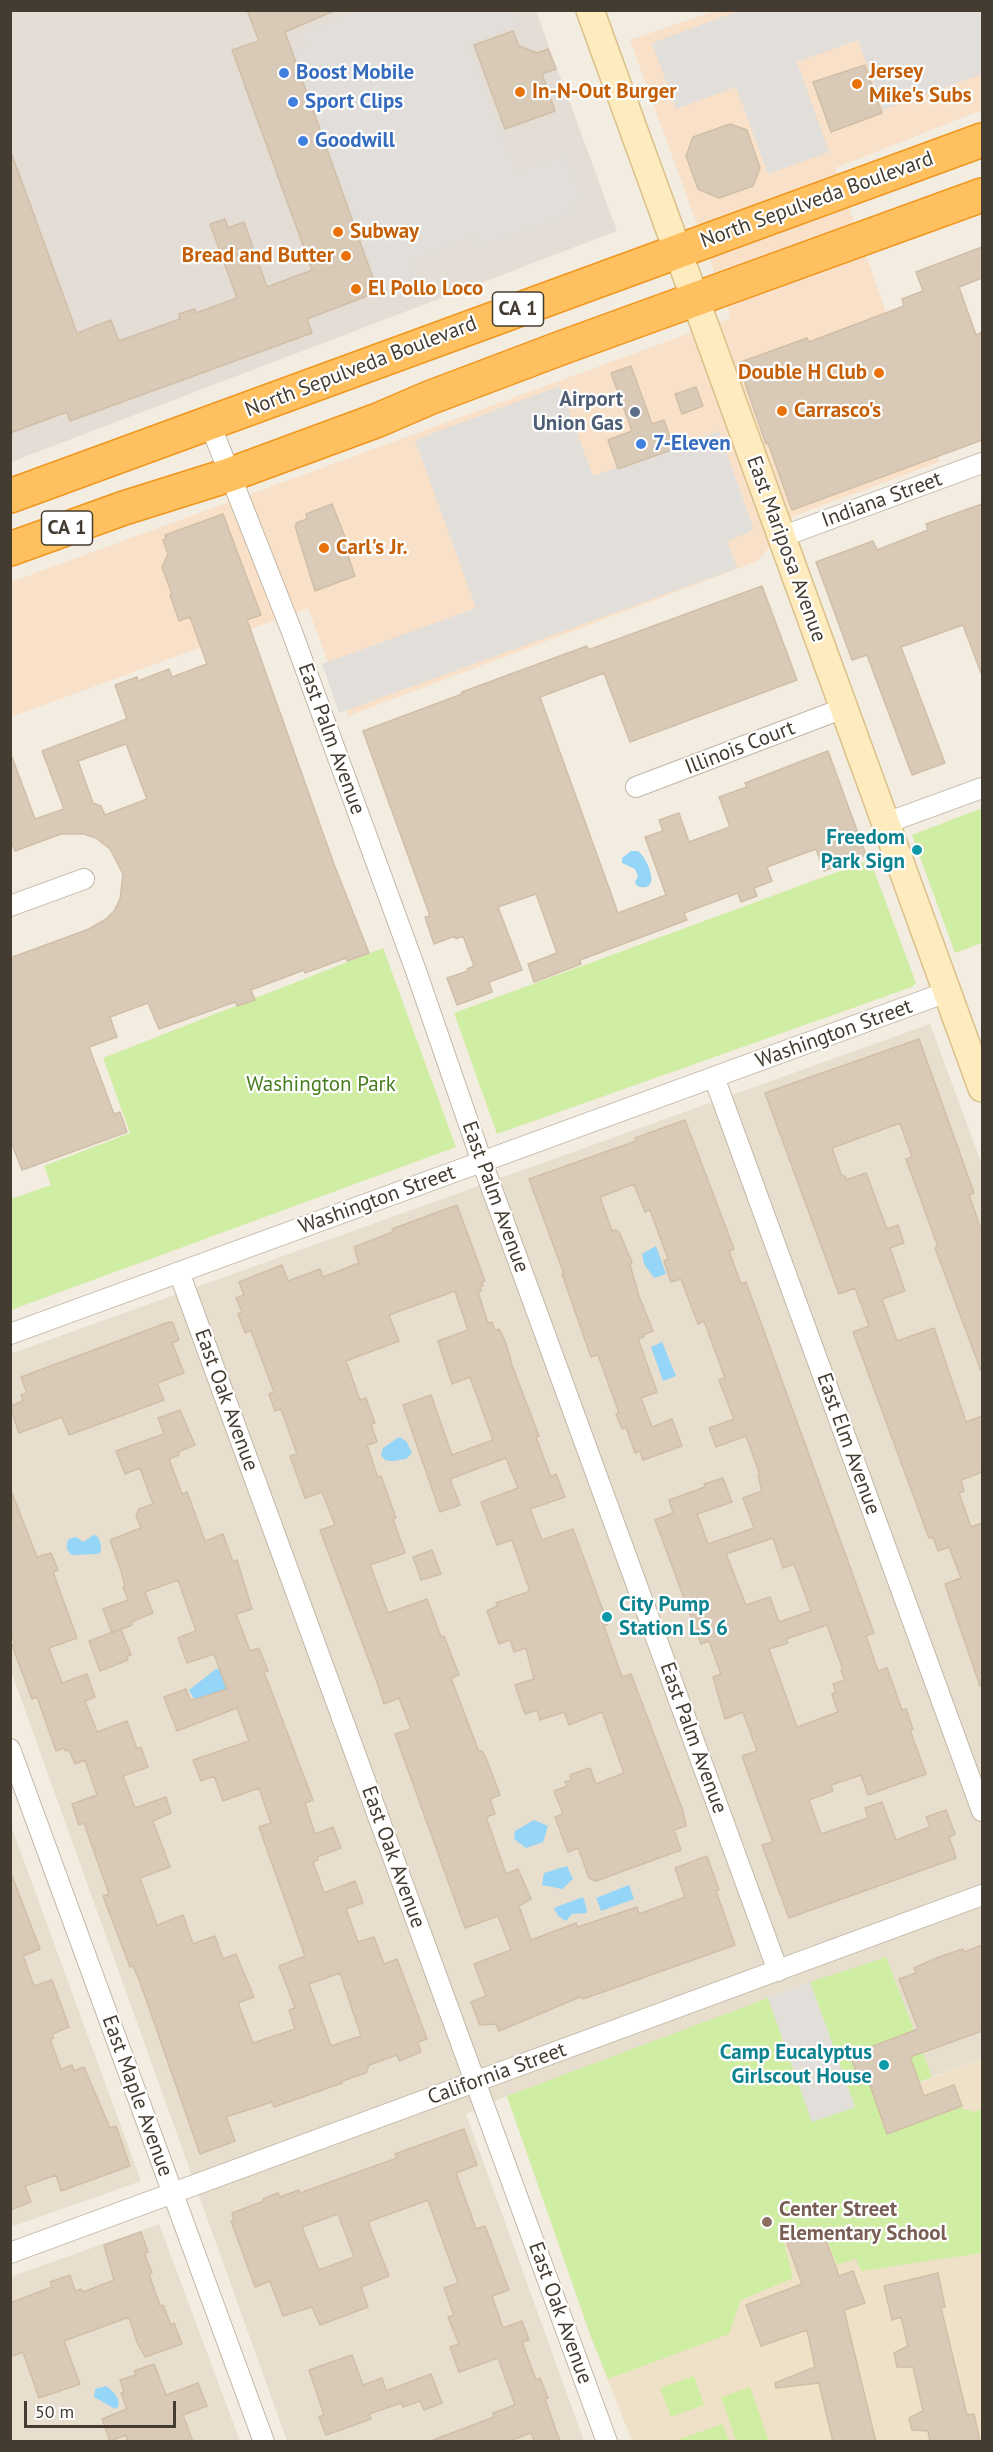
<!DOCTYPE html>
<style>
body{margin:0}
#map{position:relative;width:993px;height:2452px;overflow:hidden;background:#f3ece1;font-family:"PT Sans",sans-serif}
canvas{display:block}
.frame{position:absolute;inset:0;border:12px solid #443c31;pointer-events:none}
.scale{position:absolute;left:24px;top:2401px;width:152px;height:27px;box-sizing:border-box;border:3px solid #443c31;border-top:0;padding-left:8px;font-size:18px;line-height:21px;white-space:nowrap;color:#443c31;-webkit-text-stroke:4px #fff;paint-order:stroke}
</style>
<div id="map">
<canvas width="993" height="2452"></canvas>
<div class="frame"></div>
<div class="scale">50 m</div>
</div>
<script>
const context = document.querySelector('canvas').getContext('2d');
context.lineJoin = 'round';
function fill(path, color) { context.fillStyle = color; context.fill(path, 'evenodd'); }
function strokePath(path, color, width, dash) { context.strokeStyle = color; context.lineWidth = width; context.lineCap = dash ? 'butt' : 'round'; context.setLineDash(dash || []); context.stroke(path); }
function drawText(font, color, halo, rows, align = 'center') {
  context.font = font + ' "PT Sans",sans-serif'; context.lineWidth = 4.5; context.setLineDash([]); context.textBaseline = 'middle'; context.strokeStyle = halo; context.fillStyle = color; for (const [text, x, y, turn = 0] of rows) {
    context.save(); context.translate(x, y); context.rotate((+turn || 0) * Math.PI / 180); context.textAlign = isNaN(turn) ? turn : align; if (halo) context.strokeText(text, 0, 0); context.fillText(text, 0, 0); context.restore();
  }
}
const residential = new Path2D(`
 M930 1024 982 1165V2059L932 2077 886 1957 768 1998 661 2042 507 2096 466 2114 584 2441H287L11 1671 10 1354Z
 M10 1823 141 2181 11 2227H10Z
 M159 2224 240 2441H11L10 2277Z`);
const commercial = new Path2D(`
 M715 11H982V110L835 168 939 462 794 516 758 561 348 716 308 608 11 717V582L731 318 630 40Z`);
const industrial = new Path2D(`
 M11 11H536L617 231 11 462Z`);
const education = new Path2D(`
 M810 1982 855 2107 982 2059V2441H632L591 2337 507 2096 661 2042Z`);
const green = new Path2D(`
 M982 808V943L955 953 912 835Z
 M870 860 916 983 912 987 497 1134 454 1013Z
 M383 948 456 1147 11 1310V1199L51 1185 44 1166 130 1133 103 1058Z
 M886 1957 932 2077 876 2100 888 2134 959 2107 974 2112 982 2109V2253L861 2271 856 2259 837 2265 822 2227 784 2242 793 2278 741 2300 729 2334 608 2379 591 2337 507 2096 768 1998 812 2122 855 2107 810 1982Z
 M694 2376 704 2405 671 2417 660 2388Z
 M750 2387 769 2441H736L721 2397Z
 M723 2424 729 2441H674Z`);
const parking = new Path2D(`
 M741 10 982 11V74L883 110 858 40 797 62 829 152 768 174 736 87 676 109 652 43Z
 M359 11H515L520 24 468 44 516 173 565 155 581 197 573 201 577 212 478 248 474 237 411 261 416 278 381 291 293 51 307 46 302 32Z
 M560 386 593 476 719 431 754 530 727 541 737 568 339 713 322 664 476 608 415 440Z
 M810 1982 855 2107 812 2122 768 1998Z`);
const water = new Path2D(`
 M631 851H638C649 860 662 894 637 886L635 882 638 876 635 869 622 863V858Z
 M656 1246 666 1274 654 1278 644 1264 642 1254Z
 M662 1342 676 1376 663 1381 651 1347Z
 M399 1437 406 1441 412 1453 406 1459C397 1460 386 1465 381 1455L383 1448Z
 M94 1535C101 1537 101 1546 101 1552L97 1554 72 1555C66 1550 65 1545 69 1539L76 1537 83 1542Z
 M221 1668 223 1678 236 1698H218L211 1694 194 1699 189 1690 216 1669Z
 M534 1820 548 1826 543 1842 526 1848 514 1839 515 1831Z
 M567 1866 573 1879 562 1889 542 1885 544 1873Z
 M629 1885 634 1899 601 1911 596 1898Z
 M583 1897 587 1910 586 1913 572 1914 566 1921 558 1916 554 1908Z
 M106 2386C113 2391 121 2398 118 2407L115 2409 94 2397 95 2389Z`);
const building = new Path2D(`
 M247 10H336L285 32 378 292 307 319 312 333 70 421 67 412 10 433V155H12L77 333 111 320 119 341 180 319 179 314 195 309 196 313 237 298 210 224 225 219 228 228 244 222 267 287 312 270 232 50 259 41Z
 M513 31 519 46 537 53 548 49 556 69 542 74 555 111 505 129 474 45Z
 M865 65 882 113 831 132 813 82Z
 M730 124 747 130 760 168 753 186 719 198 698 189 686 156 693 137Z
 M982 247V278L959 287 976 335 982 332V440L792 510 768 443 766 444 738 363 807 338 809 342 904 306 902 299 923 291 916 272Z
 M631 366 652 424 664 420 674 449 618 469 608 440 632 431 611 373Z
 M696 387 703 406 682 414 675 394Z
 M332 504 347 542 344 544 355 576 315 591 295 526 297 525 296 523 307 519 306 514Z
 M982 504V673H981L963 625 901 647 945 763 912 775 867 655 852 660 816 562 873 541 877 550 928 530 926 524Z
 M223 514 261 615 247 620 335 867 369 953 347 961 346 958 305 973 304 970 251 990 255 1000 237 1006 235 1002 159 1029 148 1003 110 1017 117 1037 89 1047 114 1114 120 1112 127 1132 22 1170 10 1139V958L89 929 106 919 114 911 120 899 123 874 110 849 96 838 84 834H61L15 851 10 839V758L12 757 35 819 64 809 42 751 127 719 115 685 137 677 138 681 169 669 172 677 207 664 190 617 179 621 170 595 172 594 162 567 168 554 163 540 166 539 165 535ZM126 744 147 799 105 815 101 806 93 803 78 761Z
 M762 586 797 680 630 742 604 673 540 697 618 913 666 895 645 837 663 831 659 820 679 813 689 842 730 827 719 797 747 787 745 783 828 751 866 855 824 871 816 849 767 867 772 881 754 888 757 896 741 902 738 893 684 913 687 920 580 960 581 964 534 982 528 964 557 953 536 894 498 907 522 970 489 982 492 992 457 1005 447 978 468 971 467 969 474 966 463 936 456 939 455 936 434 944 425 917 430 916 363 731 462 694V692L587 646 588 650Z
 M919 1039 974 1193 969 1195 982 1232V1370L981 1371 935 1248 938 1247 906 1159 912 1157 900 1123 832 1148 842 1176H845L846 1180 866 1173 887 1229 898 1225 904 1243 890 1248 905 1291 882 1299 897 1341 934 1328 966 1422 982 1416V1472L961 1480 964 1491 959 1493 971 1527 982 1523V1686H980L945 1584 961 1578 949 1547 938 1551 933 1537 929 1538 853 1332 869 1326 855 1288 839 1294 765 1093Z
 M685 1120 734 1249 729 1251 741 1284 746 1282 874 1633 866 1636 878 1671 887 1668 902 1710 906 1709 913 1729 910 1730 926 1774 868 1795 861 1775 831 1785 833 1791 809 1800 821 1834 868 1818 865 1808 882 1802 896 1840 930 1827 926 1817 946 1810 955 1834 949 1837 956 1858 789 1918 762 1845 773 1842 742 1756 757 1751 743 1712 725 1719 713 1677 721 1674 709 1641 701 1644 655 1520 673 1513 669 1500 705 1487 704 1484 723 1478 732 1502 697 1514 708 1544 754 1528 743 1498 762 1491 758 1476 760 1475 746 1436 716 1447 709 1428 734 1419 719 1380 725 1378 704 1321 698 1324 681 1279 671 1282 664 1261 668 1259 650 1210 645 1212 634 1184 600 1197 612 1231 616 1230 619 1232 632 1262 630 1265 639 1296 653 1331 643 1335 644 1337 638 1339 657 1392 641 1398 652 1427 672 1419 682 1446 643 1460 640 1451 635 1453 626 1427 622 1429 616 1414 619 1413 598 1355 591 1357 562 1274H564L529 1179 636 1141 635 1138ZM773 1538 783 1568 794 1564 811 1611 779 1622 770 1597 746 1605 726 1554ZM827 1625 843 1670H841L845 1680 833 1684 836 1692 832 1694 838 1712 797 1727 769 1649 788 1643 786 1639Z
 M457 1205 485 1281 482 1282 483 1286 480 1287 481 1291 478 1292 488 1323 492 1322 495 1331 499 1329 505 1341 511 1360H510L539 1436 536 1437 551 1477 556 1474 565 1497 530 1509 542 1540 573 1529 608 1624 604 1626 622 1677 631 1674 683 1811 686 1826 674 1830 681 1850 596 1881 589 1878 578 1848 568 1852 555 1817 563 1814 554 1791 567 1786 565 1782 571 1780 570 1775 590 1768 596 1784 624 1773 602 1712 569 1725 564 1712 540 1720 537 1710 525 1714 515 1685 534 1679 526 1648 514 1652 510 1640 499 1644 487 1611 497 1606 496 1603 530 1591 512 1540 497 1545 481 1502 518 1488 506 1458 450 1479 460 1505 440 1512 403 1405 431 1395 452 1455 493 1440 470 1377 452 1384 438 1341 468 1330 455 1291 389 1315 399 1341 346 1361 360 1400 366 1398 375 1423 371 1424 377 1442 367 1445 378 1478 381 1476 396 1518 393 1519 405 1553 370 1565 388 1613 427 1599 441 1637 444 1636 459 1675 451 1678 479 1752 482 1751 486 1758 500 1795 490 1799 495 1814 486 1817 506 1874 518 1869 531 1899 519 1906 531 1940 576 1923 578 1927 637 1907 639 1914 685 1897 675 1868 707 1856 719 1890 716 1891 735 1945 583 1999 580 1997 499 2031 496 2024 480 2025 471 2002 486 1996 474 1964 511 1950 498 1916 465 1928 395 1734 411 1729 399 1698 384 1704 377 1682 320 1530 335 1525 322 1492 305 1498 290 1456 297 1454 281 1409 275 1411 269 1394 274 1392 251 1331 245 1333 238 1314 242 1312 236 1298 244 1295 239 1282 282 1265 288 1281 320 1269 323 1277 359 1263 354 1247 393 1232 392 1229Z
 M169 1322 173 1323 179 1340 172 1343 184 1373 157 1383 164 1400 69 1435 62 1417 19 1433 10 1406 23 1401 21 1395 27 1393 21 1377Z
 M180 1410 195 1445 178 1452 179 1455 169 1459 182 1494 187 1492 205 1541 223 1534 233 1562 237 1560 252 1609 236 1614 250 1651 259 1648 268 1671 264 1672 313 1800 305 1803 315 1834 333 1827 341 1848 317 1857 318 1860 313 1862 324 1893 355 1881 363 1903 346 1909 358 1942 374 1937 384 1964 397 1959 427 2039 418 2042 421 2052 399 2061 397 2055 369 2065 366 2073 342 2081V2083L274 2107 272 2102 226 2117 235 2141 200 2154 140 1982 133 1966 130 1967 103 1896 109 1894 84 1823 79 1825 72 1804 97 1795 85 1760 75 1764 69 1750 66 1751 64 1748 56 1751 37 1697 32 1699 17 1659 12 1645 15 1644 10 1631 12 1493 37 1557 51 1553 58 1570 53 1572 77 1638 49 1648 62 1683 87 1674 95 1697 85 1701 97 1732 127 1721 137 1749 141 1747 148 1767 123 1776 135 1808 166 1797 171 1813 153 1821 170 1867 140 1878 157 1925 183 1915 193 1944 215 1936 223 1959 236 1954 254 1997 238 2003 253 2043 295 2029 289 2010 295 2008 279 1966 305 1956 259 1827 271 1823 259 1788 223 1801 214 1776 201 1781 193 1760 249 1741 237 1708 177 1731 164 1697 186 1689 190 1700 197 1699 227 1689 214 1654 187 1663 178 1638 196 1631 178 1580 145 1592 153 1613 131 1622 132 1625 112 1633 103 1609 128 1600 123 1587 125 1586 121 1571 110 1540 141 1528 136 1515 139 1509 153 1504 140 1468 125 1474 116 1451 164 1434 158 1418ZM340 1973 361 2036 331 2046 309 1984Z
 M432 1550 441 1574 421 1580 413 1557Z
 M121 1629 131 1655 127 1656 128 1660 100 1671 89 1641Z
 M10 1876H12L40 1949 23 1956 34 1986 52 1980 69 2027 52 2034 54 2038 50 2039 61 2069 72 2065 74 2071 84 2067 110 2128 116 2126 130 2166 61 2191 56 2175 25 2186 31 2202 10 2210Z
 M982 1945V2031L910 2057 924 2096 954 2085 962 2106 887 2134 868 2079 860 2082 850 2055 918 2029 899 1979 916 1973 914 1968 939 1957 963 1949 964 1952Z
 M464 2129 477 2165 456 2173 476 2229 485 2226 509 2290 492 2296 503 2328 522 2321 529 2340 522 2342 536 2380 540 2378 548 2398 545 2399 560 2442H535L531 2433 507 2442H433V2440L494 2417 493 2413 515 2405 498 2358 459 2372 450 2347 459 2344 448 2317 454 2315 444 2288 458 2283 428 2200 368 2222 389 2276 361 2287 368 2307 320 2325 312 2307 283 2316 270 2281 255 2287 231 2221 234 2220 232 2213 264 2201 263 2199 278 2193 280 2197 299 2190 300 2193 397 2158 395 2154ZM338 2214 354 2257 319 2270 302 2227Z
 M822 2230 839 2276 853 2271 865 2303 844 2310 876 2442H833L819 2383 776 2388 775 2383 815 2367 807 2330 761 2346 746 2305 802 2284 787 2243Z
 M141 2232 148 2252 144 2253 152 2273 149 2274 160 2306 163 2305 171 2325 174 2323 182 2344 145 2357 137 2342 129 2317 64 2341 80 2384 39 2398 23 2352 10 2357V2303L52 2287 50 2282 70 2275 75 2291 81 2289 83 2292 114 2280 104 2245Z
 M938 2273 945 2307 941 2308 967 2415 974 2414 980 2442H930L928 2431 912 2430 909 2418 923 2411 913 2367H897L894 2353 908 2346 901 2317 892 2320 884 2286Z
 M352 2355 363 2385 382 2378 386 2391 431 2374 442 2403 424 2410 420 2401 403 2407 401 2403 369 2414 371 2419 326 2435 319 2417 324 2415 309 2370Z
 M154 2364 166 2395 198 2383 207 2406 183 2415 193 2442H128L126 2435 110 2441 102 2419 127 2409 121 2393 124 2392 120 2380 136 2375 134 2371Z`);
const street = new Path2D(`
 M210 424 292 632 416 971 482 1162 778 1971
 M781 537 982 463
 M636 787 844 708
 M886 823 982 788
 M10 906 84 879
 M714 1077 982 1811
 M179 1272 607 2442
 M10 1334 947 992
 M10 1749 264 2442
 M10 2253 982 1895`);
const secondary = new Path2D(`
 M590 10 982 1088`);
const highway = new Path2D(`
 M10 496 982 140
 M10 549 124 508 229 475 378 420 429 398 561 348 982 195`);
const markers = [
 [284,73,6,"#3f7fe0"],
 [857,84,6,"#e8710a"],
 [520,92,6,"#e8710a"],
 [293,102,6,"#3f7fe0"],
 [303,141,6,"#3f7fe0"],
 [338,232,6,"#e8710a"],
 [346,256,6,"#e8710a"],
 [356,289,6,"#e8710a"],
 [879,373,6,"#e8710a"],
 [782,411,6,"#e8710a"],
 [635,412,6,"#5c6f8a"],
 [641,444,6,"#3f7fe0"],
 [324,548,6,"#e8710a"],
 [917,850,6,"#0f9aa8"],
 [607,1617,6,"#0f9aa8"],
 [884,2065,6,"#0f9aa8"],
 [767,2222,6,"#8d6e63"]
];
const shields = [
 [518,309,51],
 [67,528,51]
];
const shieldNames = [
 ["CA 1",518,309],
 ["CA 1",67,528]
];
const foodNames = [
 ["Jersey",869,72],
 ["Mike's Subs",869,96],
 ["In-N-Out Burger",532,92],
 ["Subway",350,232],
 ["Bread and Butter",334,256,"right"],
 ["El Pollo Loco",368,289],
 ["Double H Club",867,373,"right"],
 ["Carrasco's",794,411],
 ["Carl's Jr.",336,548]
];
const shopNames = [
 ["Boost Mobile",296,73],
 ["Sport Clips",305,102],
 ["Goodwill",315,141],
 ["7-Eleven",653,444]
];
const streetNames = [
 ["North Sepulveda Boulevard",817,200,-20],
 ["North Sepulveda Boulevard",361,367,-21],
 ["Indiana Street",882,500,-20],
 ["East Mariposa Avenue",786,549,70],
 ["East Palm Avenue",331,739,70],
 ["Illinois Court",740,748,-21],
 ["Washington Street",834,1034,-20],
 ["East Palm Avenue",495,1197,70],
 ["Washington Street",377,1200,-20],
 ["East Oak Avenue",226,1400,70],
 ["East Elm Avenue",848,1444,70],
 ["East Palm Avenue",693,1738,70],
 ["East Oak Avenue",393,1857,70],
 ["California Street",497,2074,-20],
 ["East Maple Avenue",137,2096,70],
 ["East Oak Avenue",560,2313,70]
];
const serviceNames = [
 ["Airport",623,400],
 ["Union Gas",623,424]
];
const cultureNames = [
 ["Freedom",905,838],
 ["Park Sign",905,862],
 ["City Pump",619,1605,"left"],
 ["Station LS 6",619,1629,"left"],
 ["Camp Eucalyptus",872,2053],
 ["Girlscout House",872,2077]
];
const parkNames = [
 ["Washington Park",321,1085]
];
const educationNames = [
 ["Center Street",779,2210],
 ["Elementary School",779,2234]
];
fill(residential, '#e7dece');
fill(commercial, '#f8e1c8');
fill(industrial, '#e4ddd6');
fill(education, '#eee1c8');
fill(green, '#d0eda4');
fill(parking, '#e2dfda');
fill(water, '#94d5f8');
fill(building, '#d9cab8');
strokePath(building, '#d1bea7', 1.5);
strokePath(street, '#c1b6a5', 22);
strokePath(secondary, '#dbc28c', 30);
strokePath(highway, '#ef961e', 36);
strokePath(street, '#fff', 20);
strokePath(secondary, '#ffecbe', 27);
strokePath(highway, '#ffc15f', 33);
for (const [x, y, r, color] of markers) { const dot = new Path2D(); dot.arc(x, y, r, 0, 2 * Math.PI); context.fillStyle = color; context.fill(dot); strokePath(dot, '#fff', 2); }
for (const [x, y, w] of shields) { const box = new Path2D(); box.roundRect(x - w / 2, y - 17, w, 34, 4.5); context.fillStyle = '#fff'; context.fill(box); strokePath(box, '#443c31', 1.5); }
drawText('bold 20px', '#443c31', null, shieldNames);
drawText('bold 21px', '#c56008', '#fff', foodNames, 'left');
drawText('bold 21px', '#366cbe', '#fff', shopNames, 'left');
drawText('21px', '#443c31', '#fff', streetNames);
drawText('bold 21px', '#4e5e75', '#fff', serviceNames, 'right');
drawText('bold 21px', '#0d838f', '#fff', cultureNames, 'right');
drawText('21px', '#477c1f', '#fff', parkNames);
drawText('bold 21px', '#785e54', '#fff', educationNames, 'left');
</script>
